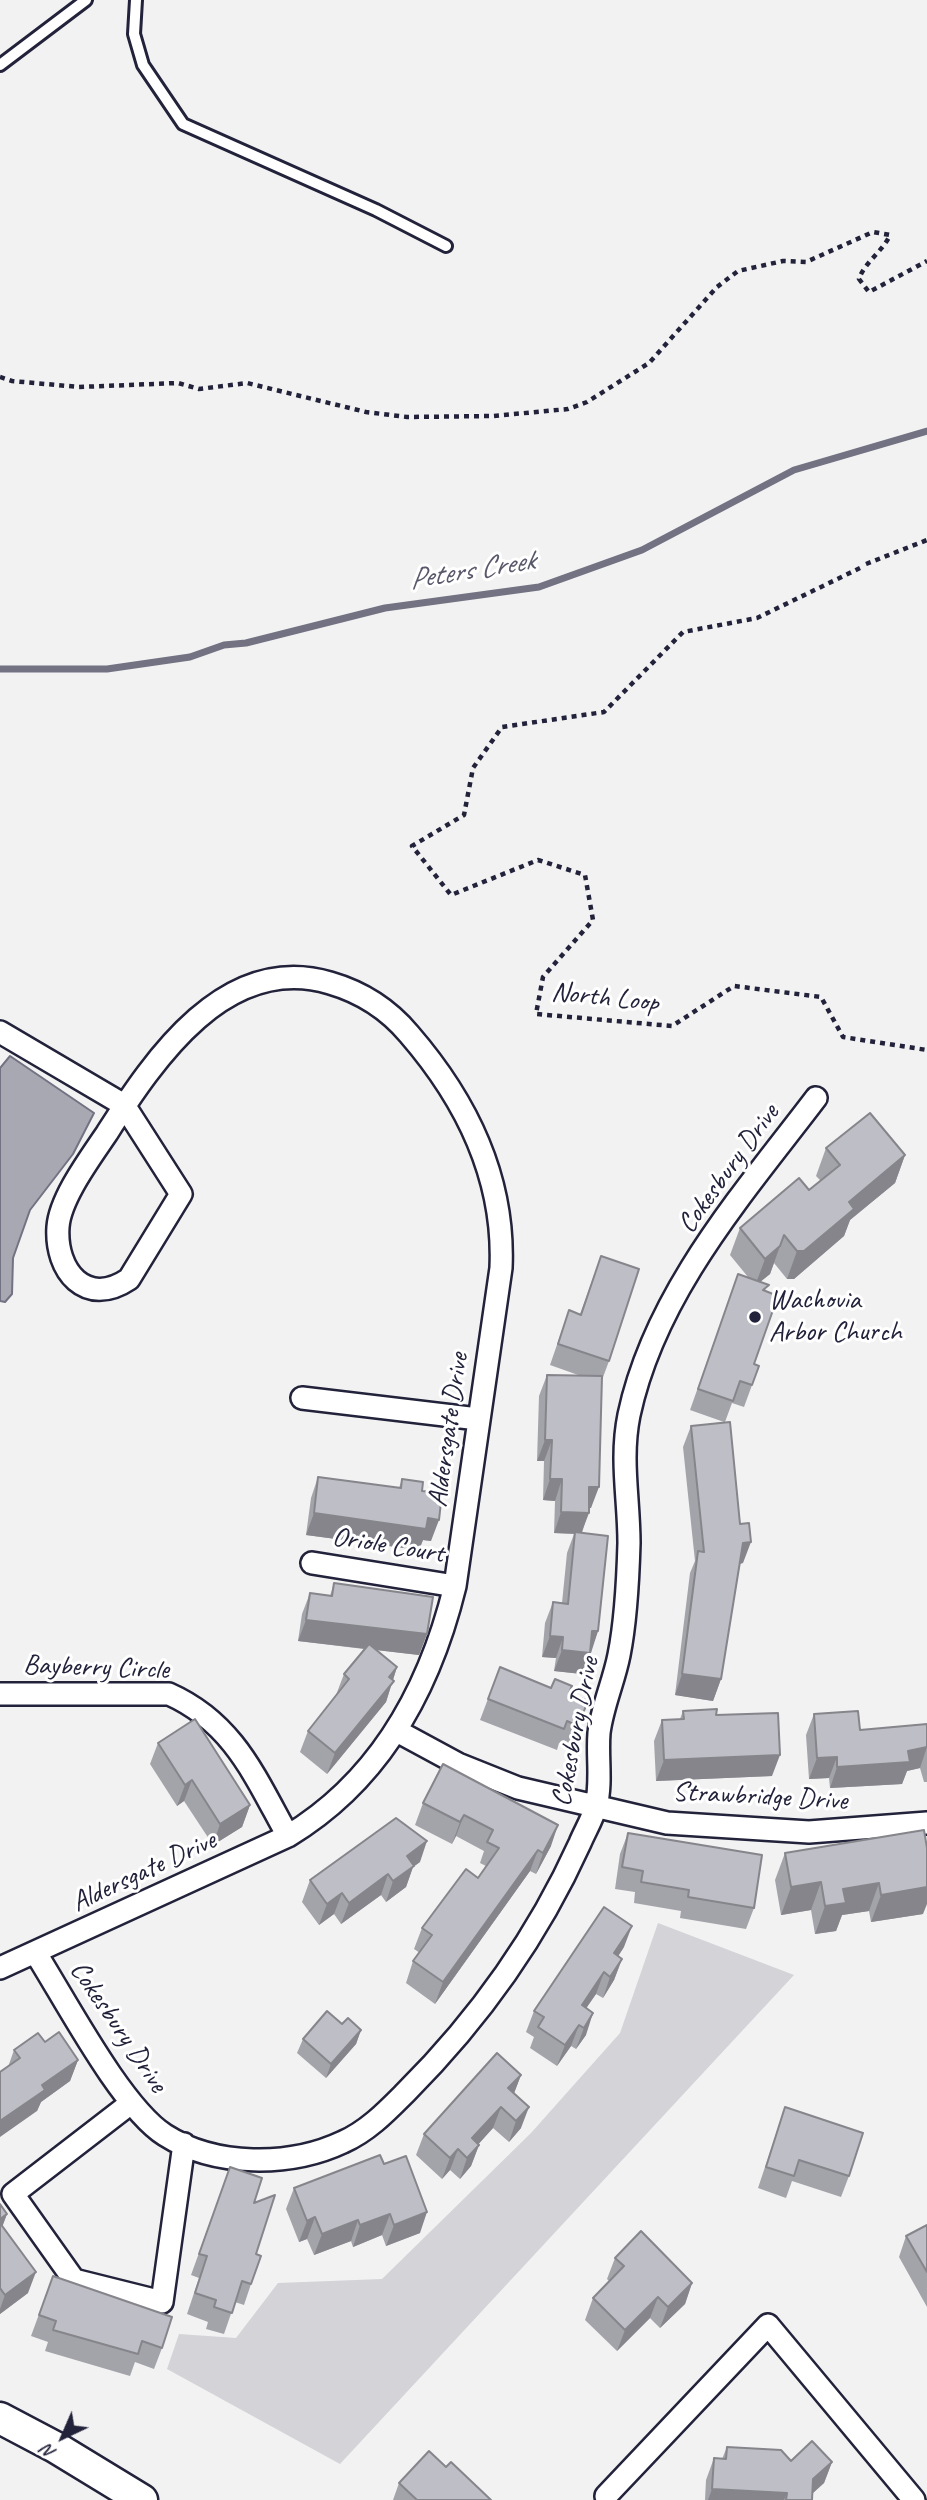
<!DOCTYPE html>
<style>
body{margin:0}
#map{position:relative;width:927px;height:2500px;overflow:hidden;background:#f2f2f3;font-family:Caveat,sans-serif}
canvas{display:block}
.north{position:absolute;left:28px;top:2402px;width:70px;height:70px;-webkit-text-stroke:5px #fff;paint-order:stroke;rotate:224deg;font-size:19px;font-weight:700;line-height:28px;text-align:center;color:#22223b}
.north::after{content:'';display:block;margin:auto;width:24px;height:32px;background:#22223b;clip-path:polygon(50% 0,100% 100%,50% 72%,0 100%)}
</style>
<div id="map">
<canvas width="927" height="2500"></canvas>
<div class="north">N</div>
</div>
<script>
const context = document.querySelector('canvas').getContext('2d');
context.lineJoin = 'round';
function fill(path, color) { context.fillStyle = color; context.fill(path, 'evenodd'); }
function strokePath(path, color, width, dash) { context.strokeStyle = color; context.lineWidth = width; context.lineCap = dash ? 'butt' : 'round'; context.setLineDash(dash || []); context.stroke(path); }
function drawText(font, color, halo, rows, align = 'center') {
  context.font = font + ' Caveat,sans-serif'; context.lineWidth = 6; context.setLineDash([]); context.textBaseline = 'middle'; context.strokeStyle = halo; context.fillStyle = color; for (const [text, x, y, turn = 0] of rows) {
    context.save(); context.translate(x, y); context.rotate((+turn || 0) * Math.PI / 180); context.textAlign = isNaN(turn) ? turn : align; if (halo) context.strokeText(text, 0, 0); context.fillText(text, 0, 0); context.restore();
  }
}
const green = new Path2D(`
 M658 1923 794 1975 340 2464 167 2369 179 2334 236 2338 278 2283 382 2279 531 2133 620 2033Z`);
const water = new Path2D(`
 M10 1056 94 1113 73 1154 30 1210 13 1258 12 1294 5 1302 0 1301V1068Z`);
const stream = new Path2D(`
 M0 669H107L190 657 224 645 246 643 385 608 539 587 642 550 794 470 927 431`);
const path = new Path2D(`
 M0 377 12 381 79 387 178 383 199 389 247 383 366 412 407 417 493 416 568 409 587 402 649 363 717 287 738 271 783 261 806 262 873 232 890 235C883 251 864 263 859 279L869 292 927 261
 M866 564 927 540
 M860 568 757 618 683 632 604 712 502 727 473 768 464 815 412 846 451 895 538 860 585 875 593 920 543 977 536 1014 672 1026 734 986 821 997 843 1037 927 1050`);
const lane = new Path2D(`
 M136 0 134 34 143 65 183 124 376 210 446 246
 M0 65 86 0`);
const street = new Path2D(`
 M0 1032 124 1105 181 1194 129 1279C86 1308 55 1271 58 1227 60 1198 91 1157 107 1133 154 1059 226 952 330 983 361 992 388 1009 409 1034 467 1101 505 1178 501 1268L455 1586C430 1688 381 1780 288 1836L0 1968
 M302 1398 478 1419
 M312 1563 455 1586
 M0 1694H169C234 1723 255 1777 288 1836
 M397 1731 458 1764 518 1788 667 1823 809 1832 927 1823
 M35 1952C65 1999 121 2107 165 2135 215 2167 290 2167 343 2142 368 2131 387 2111 406 2092 478 2020 538 1936 580 1843 585 1831 593 1818 596 1806 602 1783 597 1757 599 1733 602 1707 614 1681 619 1655 626 1620 628 1579 629 1543 629 1499 620 1459 629 1415 655 1293 743 1194 816 1098
 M131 2103 13 2194 74 2280 162 2302 184 2144
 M606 2496 768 2325 914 2500`);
const secondary = new Path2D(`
 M0 2418 55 2447 142 2500`);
const wall = new Path2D(`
 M826 1148 905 1155 895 1183 850 1220 844 1236 794 1279H787L774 1263 770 1274 760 1282 767 1292 754 1364 759 1366 744 1407 732 1403 725 1422 743 1563 740 1564 721 1679 713 1701 675 1695 690 1573 695 1561 683 1447 691 1426 724 1422 690 1410 738 1274 748 1277 730 1255 740 1228 809 1190 821 1181 816 1176Z
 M601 1256 609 1361 602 1380 591 1508H589L582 1533 598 1631 582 1674 554 1671 556 1658 542 1657 545 1623 553 1602 562 1603 567 1553 574 1534 554 1533 555 1501 543 1500 544 1461H537L539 1396 547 1375 581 1376 550 1365 569 1310 580 1314Z
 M318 1477 399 1488 402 1479 422 1491 431 1541 423 1540 419 1550 306 1535 311 1498Z
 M334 1583 427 1634 419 1655 377 1650 397 1667 386 1702 327 1774 300 1752 308 1731 336 1695 344 1674 364 1649 298 1641 302 1614 310 1593 330 1596Z
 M500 1667 551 1688 569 1693 588 1701 570 1747 559 1743 557 1750 480 1720Z
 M683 1711 772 1776 656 1781 654 1741 662 1720 680 1719Z
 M814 1714 860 1730 927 1724V1782H924L920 1768 907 1771 902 1784 830 1788 829 1778 809 1779 806 1735Z
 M158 1743 250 1805 242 1827 213 1845 184 1801 177 1806 150 1764Z
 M443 1764 551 1846 536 1874 530 1871 435 2004 406 1983 413 1961 420 1953 414 1949 422 1928 478 1878 486 1866 480 1863 484 1851 456 1836 452 1844 415 1825 423 1803Z
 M924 1830 923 1914 871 1922 869 1911 842 1915 836 1931 815 1934 811 1910 781 1915 775 1880 785 1853Z
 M628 1833 754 1908 746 1929 680 1918 681 1911 634 1903 635 1892 615 1889 620 1854Z
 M420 1862 413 1867 406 1887 386 1902 381 1895 341 1924 334 1914 319 1925 302 1902 310 1880Z
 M624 1947 618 1956 622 1959 614 1980 603 1998 596 1994 586 2008V2035L576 2049 571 2046 557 2066 530 2048 534 2037 526 2032 534 2011Z
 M342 2024 361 2030 356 2044 326 2078 297 2053 303 2039Z
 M45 2042 78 2060 70 2081 41 2102 37 2111 8 2067 14 2050Z
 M521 2075 514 2093 521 2128 509 2142 493 2128 478 2144 479 2145 471 2166 460 2179 450 2170 442 2179 416 2155 424 2134Z
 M785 2107 849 2176 841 2197 792 2181 786 2198 758 2188Z
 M384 2164 420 2233 386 2246 382 2235 353 2247 351 2241 314 2255 307 2239 299 2242 286 2209 294 2188Z
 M230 2167 254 2203 256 2254 251 2284 244 2305 235 2302 224 2334 206 2329 208 2322 187 2314 199 2278 191 2275Z
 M0 2204 7 2214 2 2226 28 2293 0 2314Z
 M927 2225V2307L899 2257 906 2236Z
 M615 2258 692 2283 685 2304 660 2328 650 2318 617 2351 585 2320 593 2298 609 2281 607 2279Z
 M53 2276 162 2348 154 2369 135 2362 130 2376 45 2351 48 2342 31 2336Z
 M727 2447 791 2461 832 2462 824 2483 812 2494V2500H705L706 2480 714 2458 722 2459Z
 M446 2467 491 2500H393L399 2483Z`);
const shadedWall = new Path2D(`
 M905 1155 895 1183 850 1220 844 1236 794 1279H787L797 1251 849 1202Z
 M780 1246 770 1274 755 1286 765 1259Z
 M545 1440H552L544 1461H537Z
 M550 1479H562L555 1501 543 1500Z
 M589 1487H599L591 1508H582Z
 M561 1512 589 1513 581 1534 554 1533Z
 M314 1513 428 1518 439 1520 431 1541 423 1540 419 1550 306 1535Z
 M751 1542 743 1563 736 1564 743 1543Z
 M306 1620 427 1634 419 1655 298 1641Z
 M592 1631H598L591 1653 584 1652Z
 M550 1636 563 1637 556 1658 542 1657Z
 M562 1650 590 1653 582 1674 554 1671Z
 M397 1667 386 1702 327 1774 335 1753Z
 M682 1674 721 1679 713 1701 675 1695Z
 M927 1747 920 1768 907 1771 902 1784 830 1788 837 1767Z
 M780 1755 772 1776 656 1781 664 1760Z
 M837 1757 829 1778 809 1779 817 1758Z
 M192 1780 184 1801 177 1806 185 1785Z
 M250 1805 242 1827 213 1845 220 1824Z
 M464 1815 456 1836 452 1844 460 1822Z
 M558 1825 551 1846 536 1874 543 1853Z
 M427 1841 420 1862 413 1867 406 1887 386 1902 393 1881 407 1856Z
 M538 1850 530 1871 435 2004 443 1982Z
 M388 1874 381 1895 341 1924 349 1903Z
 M821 1882 811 1910 781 1915 791 1887Z
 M879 1883 869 1911 842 1915 836 1931 815 1934 825 1906 843 1889Z
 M927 1887V1904L923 1914 871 1922 881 1895Z
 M342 1893 334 1914 319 1925 327 1904Z
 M632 1926 624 1947 606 1975 614 1953Z
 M622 1959 614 1980 603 1998 610 1977Z
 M604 1972 596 1994 574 2026 582 2005Z
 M593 2013 586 2035 576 2049 584 2028Z
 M579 2025 571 2046 557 2066 565 2045Z
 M361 2030 356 2044 326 2078 331 2064Z
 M78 2060 70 2081 41 2102 37 2111 0 2137V2121L42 2085Z
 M521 2075 513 2096 508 2088Z
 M501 2107 493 2128 467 2157 472 2138Z
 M529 2107 521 2128 509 2142 516 2121Z
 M479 2145 471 2166 460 2179 467 2158Z
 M458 2149 450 2170 442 2179 450 2158Z
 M427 2212 420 2233 386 2246 394 2225Z
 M7 2214 0 2233V2219Z
 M390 2214 382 2235 353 2247 360 2225Z
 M315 2217 307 2239 299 2242 307 2221Z
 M358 2220 351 2241 314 2255 322 2234Z
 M36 2272 28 2293 0 2314V2309L5 2295Z
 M692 2283 685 2304 660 2328 668 2307Z
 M658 2297 650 2318 617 2351 625 2330Z
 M832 2462 824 2483 805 2500 813 2479Z
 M712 2489 787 2493 784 2500H708Z`);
const building = new Path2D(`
 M870 1113 905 1155 849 1202 854 1209 804 1251H797L784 1235 780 1246 765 1259 740 1228 799 1178 809 1190 840 1165 826 1148Z
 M601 1256 639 1269 609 1361 558 1344 569 1310 581 1315Z
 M738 1274 769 1285 763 1290 778 1296 754 1364 759 1366 752 1385 740 1381 733 1401 698 1389Z
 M547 1375 602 1376 599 1487H589V1513L561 1512 562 1479H550L552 1440H545Z
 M730 1422 740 1524 749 1523 751 1542 743 1543 721 1679 682 1674 698 1551 704 1552 691 1426Z
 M318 1477 401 1488 402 1479 423 1482 422 1491 442 1493 439 1520 428 1518 426 1529 314 1513Z
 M575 1532 608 1536 598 1631H592L590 1653 562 1650 563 1637 550 1636 553 1602 568 1604Z
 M334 1583 433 1597 427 1634 306 1620 310 1593 332 1596Z
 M369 1644 397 1667 389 1677 394 1681 335 1753 308 1731 349 1679 344 1674Z
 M500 1667 551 1688 555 1679 572 1686 569 1693 588 1701 578 1726 567 1721 564 1729 488 1699Z
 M717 1709 716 1715 778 1713 780 1755 664 1760 662 1720 684 1719 683 1711Z
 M858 1711 860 1730 927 1724V1747L908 1751 910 1762 837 1767V1757L817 1758 814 1714Z
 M195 1719 250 1805 220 1824 192 1780 185 1785 158 1743Z
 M443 1764 558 1825 543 1853 538 1850 443 1982 413 1961 432 1935 422 1928 466 1869 478 1878 499 1848 487 1842 493 1830 464 1815 460 1822 423 1803Z
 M396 1818 427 1841 407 1856 414 1866 393 1881 388 1874 349 1903 342 1893 327 1904 310 1880Z
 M924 1830 927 1848V1887L881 1895 879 1883 843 1889 846 1903 825 1906 821 1882 791 1887 785 1853Z
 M628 1833 762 1855 754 1908 688 1897 689 1890 641 1882 643 1871 622 1867Z
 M604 1907 632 1926 614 1953 622 1959 610 1977 604 1972 582 2005 593 2013 584 2028 579 2025 565 2045 538 2027 544 2017 534 2011Z
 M327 2011 342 2024 348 2018 361 2030 331 2064 303 2039Z
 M59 2032 78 2060 42 2085 45 2090 0 2121V2072L20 2058 14 2050 38 2033 45 2042Z
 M497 2053 521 2075 508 2088 529 2107 516 2121 501 2107 472 2138 479 2145 467 2158 458 2149 450 2158 424 2134Z
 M785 2107 863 2133 849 2176 799 2160 794 2176 766 2167Z
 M380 2155 384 2164 406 2156 427 2212 394 2225 390 2214 360 2225 358 2220 322 2234 315 2217 307 2221 294 2188Z
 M230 2167 262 2178 254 2203 275 2195 256 2254 261 2256 251 2284 242 2281 232 2313 214 2307 216 2300 195 2293 207 2256 199 2254Z
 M0 2204 7 2214 0 2219Z
 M0 2223 36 2272 5 2295 0 2288Z
 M927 2225V2272L906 2236Z
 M641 2231 692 2283 668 2307 658 2297 625 2330 593 2298 624 2266 615 2258Z
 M53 2276 172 2317 162 2348 142 2341 138 2354 53 2330 56 2321 39 2315Z
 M812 2441 832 2462 813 2479 812 2500H786L787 2493 712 2489 714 2458 726 2459 727 2447 781 2450 791 2461Z
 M429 2451 446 2467 451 2462 491 2500H417L399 2483Z`);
const markers = [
 [755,1317,7,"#22223b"]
];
const streetNames = [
 ["North Loop",605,998,6],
 ["Cokesbury Drive",729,1169,-54],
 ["Aldersgate Drive",449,1430,-82],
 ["Oriole Court",388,1546,9],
 ["Bayberry Circle",96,1668,2],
 ["Cokesbury Drive",576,1732,-79],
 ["Strawbridge Drive",760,1797,3],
 ["Aldersgate Drive",144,1872,-25],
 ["Cokesbury Drive",118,2027,56]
];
const poiNames = [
 ["Wachovia",769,1301],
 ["Arbor Church",769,1333]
];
const waterNames = [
 ["Peters Creek",472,571,-9]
];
fill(green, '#d3d3d8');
fill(water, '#a8a8b2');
strokePath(water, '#727282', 2);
strokePath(stream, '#727282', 7);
strokePath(lane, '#22223b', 16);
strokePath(street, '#22223b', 26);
strokePath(secondary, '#22223b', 35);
strokePath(path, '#22223b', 4.5, [5, 5]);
strokePath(lane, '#fff', 10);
strokePath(street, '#fff', 21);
strokePath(secondary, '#fff', 30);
fill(wall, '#a3a3aa');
fill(shadedWall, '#85858b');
fill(building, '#bebec6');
strokePath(building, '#85858b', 2);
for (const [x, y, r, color] of markers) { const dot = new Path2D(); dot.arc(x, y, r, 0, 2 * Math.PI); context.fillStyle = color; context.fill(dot); strokePath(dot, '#fff', 2.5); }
drawText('28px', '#22223b', '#fff', streetNames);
drawText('28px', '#22223b', '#fff', poiNames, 'left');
drawText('italic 30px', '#58586b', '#fff', waterNames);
</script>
